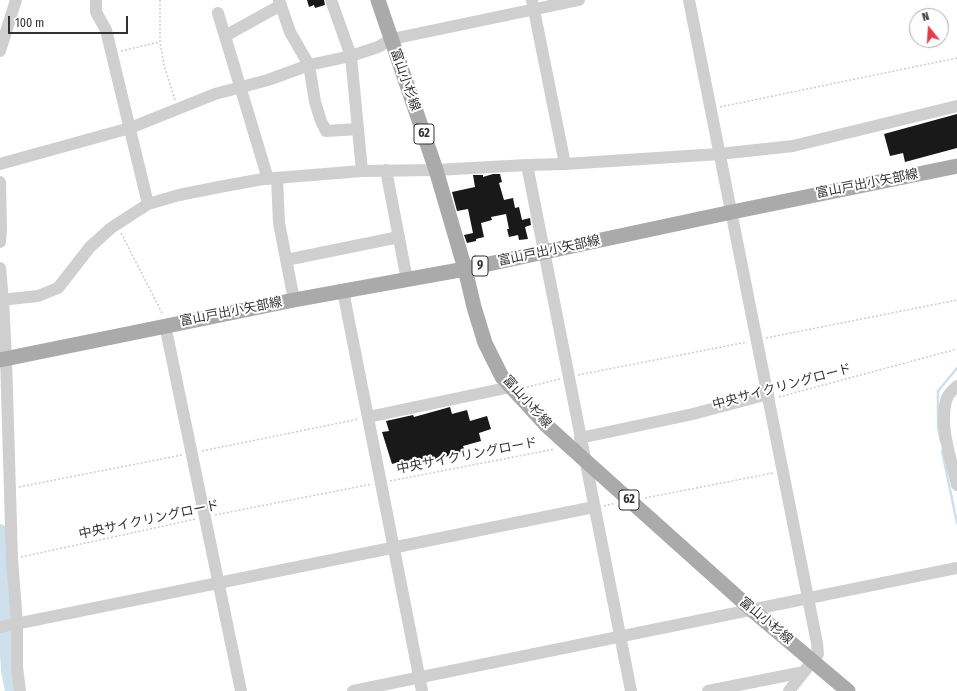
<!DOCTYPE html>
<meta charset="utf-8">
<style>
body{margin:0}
#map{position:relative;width:957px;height:691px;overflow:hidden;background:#fff;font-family:"Fira Sans Condensed",sans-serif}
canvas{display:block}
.north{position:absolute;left:909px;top:8px;width:40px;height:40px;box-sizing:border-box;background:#fff;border:1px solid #adadad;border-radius:50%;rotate:343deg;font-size:11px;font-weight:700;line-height:16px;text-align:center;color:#323232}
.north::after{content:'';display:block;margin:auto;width:14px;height:18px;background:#df3d48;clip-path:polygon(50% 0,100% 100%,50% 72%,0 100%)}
.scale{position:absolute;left:8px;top:16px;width:120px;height:18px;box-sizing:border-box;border:2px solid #323232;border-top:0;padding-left:5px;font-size:12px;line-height:14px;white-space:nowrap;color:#323232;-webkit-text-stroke:3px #fff;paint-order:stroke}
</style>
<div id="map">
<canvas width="957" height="691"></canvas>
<div class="north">N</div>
<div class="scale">100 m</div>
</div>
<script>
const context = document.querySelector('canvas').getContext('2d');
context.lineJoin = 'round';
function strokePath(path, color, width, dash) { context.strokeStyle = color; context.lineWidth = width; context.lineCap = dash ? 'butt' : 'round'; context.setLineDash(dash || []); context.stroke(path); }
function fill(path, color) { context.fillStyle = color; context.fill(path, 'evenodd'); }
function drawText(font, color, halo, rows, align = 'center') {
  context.font = font + ' "Fira Sans Condensed","Noto Sans JP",sans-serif'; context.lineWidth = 4; context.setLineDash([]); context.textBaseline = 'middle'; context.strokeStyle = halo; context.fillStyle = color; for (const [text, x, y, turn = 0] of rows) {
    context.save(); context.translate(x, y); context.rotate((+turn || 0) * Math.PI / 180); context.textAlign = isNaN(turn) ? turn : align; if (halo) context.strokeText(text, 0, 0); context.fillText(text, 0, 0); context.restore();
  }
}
const stream = new Path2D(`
 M941 442 938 427V391L957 368
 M942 451 957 523`);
const river = new Path2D(`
 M0 531 8 671 12 691`);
const building = new Path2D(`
 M307 0H324L325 5 315 8 314 5 309 7Z
 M957 114V148L905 162 903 153 890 156 884 134Z
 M493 174H500L502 182 499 183 504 200 513 198 515 208 519 207 522 220 530 218 531 225 525 227 528 239 519 240 518 235 509 237 507 229H509L506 214 491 217 492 220 481 223 484 237 476 239V241L467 243 464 235 473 233 468 209 457 211 452 192 475 187 473 175H483V177Z
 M450 407 452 414 467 410 470 421 487 416 491 429 479 433 481 441 463 446 465 451 405 469 402 461 392 464 382 432 389 431 386 421 413 415 414 417Z`);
const path = new Path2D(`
 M160 0V42L164 65 175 100
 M121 51 160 42
 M720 107 957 58
 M121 233 163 315
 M766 338 957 300
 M578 375 747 342
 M527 387 560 379
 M779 397 957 349
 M202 451 359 419
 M390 481 555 449
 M19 487 182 455
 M645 498 773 473
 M604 506 616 503
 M215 515 372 484
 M21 557 196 519`);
const minor = new Path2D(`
 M96 0V12L106 30 148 204
 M279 0 290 32 309 65 315 102 321 121 326 131 358 129
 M331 0 351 56 362 171
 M532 0 565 164
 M689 0 817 643 818 654 789 691
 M218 13 268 179
 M225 36 281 5
 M0 51 16 0
 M0 164 130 128 215 94 268 80 309 65 351 56 378 47 392 39 579 0
 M527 165 631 691
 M386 170 407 280
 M277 178 279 223 294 300
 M0 182 1 230 0 242
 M286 260 399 237
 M0 268 3 300 6 358 12 559 17 623V667L20 691
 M343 291 422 691
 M0 300 38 296 58 288 90 247 111 228 148 204 179 195 219 187 263 179 362 171 436 170 527 165 565 164 719 154 793 146 957 106
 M165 325 241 691
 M957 386C954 389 949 393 947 398 938 423 951 459 957 485
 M368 417 511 387
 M580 438 693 414 768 394
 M0 627 594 507
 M353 691 957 568
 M708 691 804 672`);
const major = new Path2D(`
 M378 0 436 170 465 269 474 307 485 343 502 377 546 425 569 446 752 610 848 691
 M0 360 294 300 465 269 732 212 957 166`);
const shields = [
 [424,134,20],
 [480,266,16],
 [629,500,20]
];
const shieldNames = [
 ["62",424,134],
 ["9",480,266],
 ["62",629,500]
];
const streetNames = [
 ["富山小杉線",405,80,71],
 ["富山戸出小矢部線",867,184,-11],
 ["富山戸出小矢部線",549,251,-12],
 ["富山戸出小矢部線",231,312,-11],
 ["中央サイクリングロード",782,387,-15],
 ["富山小杉線",527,402,48],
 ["中央サイクリングロード",467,456,-11],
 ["中央サイクリングロード",149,520,-12],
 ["富山小杉線",766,621,40]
];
strokePath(stream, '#cee0ec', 2.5);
strokePath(river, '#cee0ec', 14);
fill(building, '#191919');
strokePath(path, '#ccc', 1.5, [2, 2]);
strokePath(minor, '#cfcfcf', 12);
strokePath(major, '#aaa', 15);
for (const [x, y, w] of shields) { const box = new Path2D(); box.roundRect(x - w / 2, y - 10, w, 20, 3); context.fillStyle = '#fff'; context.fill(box); strokePath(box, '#323232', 1); }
drawText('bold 12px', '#323232', null, shieldNames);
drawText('13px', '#323232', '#fff', streetNames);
</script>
